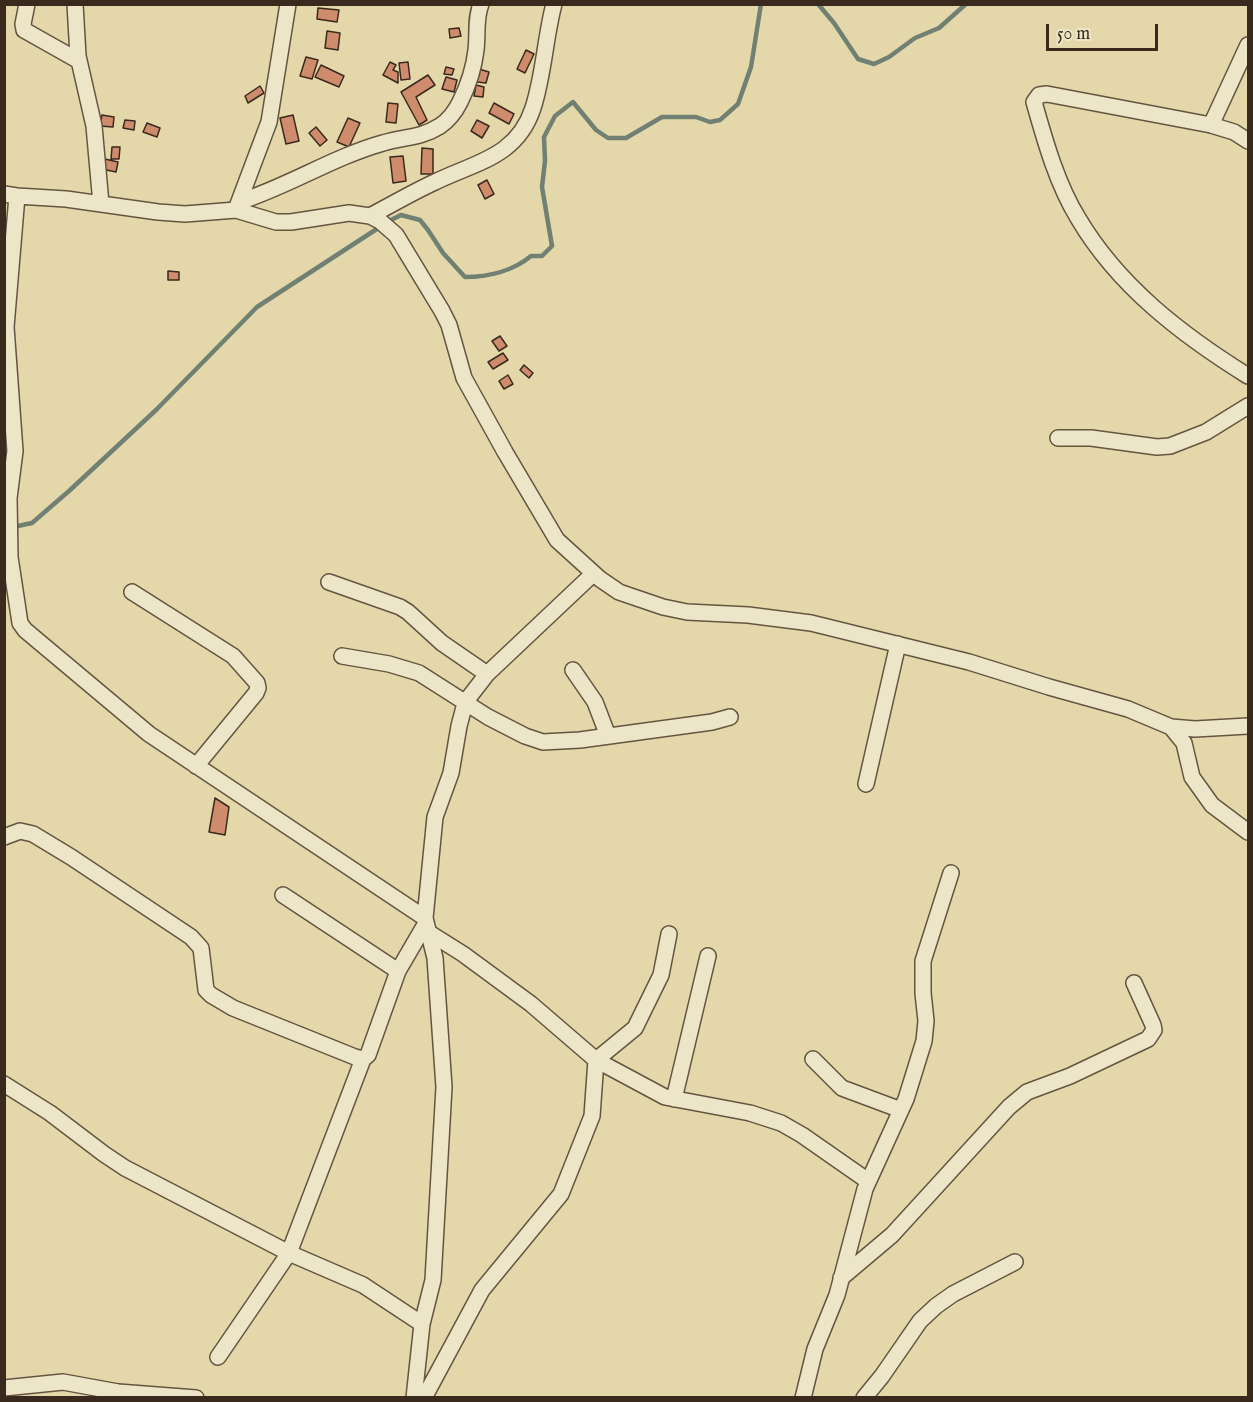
<!DOCTYPE html>
<style>
body{margin:0}
#map{position:relative;width:1253px;height:1402px;overflow:hidden;background:#e4d7aa;font-family:"IM FELL English",serif}
canvas{display:block}
.frame{position:absolute;inset:0;border:6px solid #392a1d;pointer-events:none}
.scale{position:absolute;left:1046px;top:24px;width:112px;height:27px;box-sizing:border-box;border:3px solid #392a1d;border-top:0;padding-left:8px;font-size:18px;line-height:21px;white-space:nowrap;color:#392a1d;-webkit-text-stroke:4px #ede5c8;paint-order:stroke}
</style>
<div id="map">
<canvas width="1253" height="1402"></canvas>
<div class="frame"></div>
<div class="scale">50 m</div>
</div>
<script>
const context = document.querySelector('canvas').getContext('2d');
context.lineJoin = 'round';
function strokePath(path, color, width, dash) { context.strokeStyle = color; context.lineWidth = width; context.lineCap = dash ? 'butt' : 'round'; context.setLineDash(dash || []); context.stroke(path); }
function fill(path, color) { context.fillStyle = color; context.fill(path, 'evenodd'); }
const stream = new Path2D(`
 M818 4 834 23 858 59 874 64 889 57 915 38 939 28 966 4
 M13 527 32 523 69 491 156 410 257 307 389 221 401 215 420 220 428 230 443 253 465 277C488 277 513 271 531 256H542L552 246 542 187 545 161 544 137 555 116 573 102 596 130 608 138H626L662 117H696L710 122 720 120 738 104 751 67 761 4`);
const building = new Path2D(`
 M318 8 339 10 337 22 317 19Z
 M459 28 461 36 450 38 449 29Z
 M327 31 340 33 338 50 325 48Z
 M526 50 534 54 525 73 517 69Z
 M306 57 318 60 312 79 300 76Z
 M390 62 396 65 393 70 398 72V83L383 75Z
 M408 62 410 79 401 80 399 63Z
 M321 65 344 76 339 87 315 77Z
 M446 67 454 69 452 75 444 74Z
 M479 69 489 72 486 83 477 82Z
 M428 75 435 85 416 97 427 120 419 125 401 92Z
 M446 77 457 80 454 92 442 89Z
 M476 85 484 87 483 97 474 96Z
 M260 86 264 93 248 103 245 96Z
 M388 103 398 104 396 123 386 122Z
 M494 103 514 114 509 124 489 113Z
 M102 115 114 117 113 127 100 126Z
 M293 115 299 141 286 144 280 118Z
 M348 118 360 123 349 147 337 142Z
 M125 120 135 121 134 130 123 128Z
 M477 120 489 126 482 138 471 131Z
 M147 123 160 128 157 137 143 132Z
 M316 127 327 140 320 146 309 133Z
 M112 147H120L119 159H111Z
 M422 148 433 149V174H421Z
 M403 156 406 181 393 183 390 157Z
 M105 159 118 162 116 172 102 169Z
 M487 180 494 194 485 199 478 185Z
 M168 271 179 272V280H168Z
 M500 336 507 346 499 351 492 341Z
 M503 353 508 360 493 369 488 362Z
 M524 365 533 373 529 378 520 370Z
 M508 375 513 384 504 389 499 381Z
 M215 798 229 807 225 835 209 832Z`);
const street = new Path2D(`
 M27 4 23 24 24 30 79 61
 M75 4 78 56 94 126 101 204
 M1211 125 1248 45
 M1248 141 1234 132 1211 125 1047 94 1039 95 1034 102C1045 141 1057 184 1078 218 1118 286 1182 335 1248 376
 M4 194 17 196 66 199 158 212 185 214 236 210 276 222H291L349 213 370 216 380 221 396 235 442 311 449 325 464 378 505 452 557 540 600 579 619 592 663 607 687 612 748 615 811 623 969 662 1049 687 1128 709 1171 727 1184 743 1192 777 1212 805 1248 832
 M17 196 6 327 15 451 9 498 10 557 20 623 25 630 149 734 425 918
 M239 202C289 186 333 157 383 143 405 136 419 139 440 126 449 120 455 112 460 102 468 86 474 68 476 50 478 34 475 19 481 4
 M237 207 269 122 288 4
 M370 216C391 205 413 192 435 182 476 162 517 157 533 108 544 74 545 38 554 4
 M1058 438H1091L1157 447 1170 446 1206 432 1248 406
 M329 582 400 607 408 612 442 643 487 674
 M132 592 233 656 257 683 258 688 256 693 196 766
 M342 656 389 664 419 673 488 717 525 736 543 742 580 740 712 722 730 717
 M573 670 595 702 608 736
 M1171 727 1195 729 1248 726
 M866 784 898 644
 M4 837 20 831 33 834 71 857 191 937 201 948 206 990 211 995 233 1008 355 1057 363 1059 368 1055 398 971 426 923
 M283 895 398 971
 M428 932 463 954 531 1004 596 1060 665 1097 750 1113 781 1123 802 1135 868 1181
 M813 1059 842 1088 901 1110
 M4 1084 50 1113 104 1154 125 1168 289 1253 363 1285 422 1324
 M674 1099 708 956
 M841 1278 892 1235 1009 1107 1027 1092 1070 1076 1148 1039 1154 1030 1153 1025 1134 983
 M218 1357 289 1253 363 1059
 M4 1388 63 1382 118 1392 196 1398
 M414 1398 422 1324 433 1280 444 1087 435 958 425 918 435 817 451 773 459 726 464 707 470 696 487 674 593 574
 M424 1398 482 1290 561 1194 592 1116 596 1060 635 1028 661 975 669 934
 M803 1398 815 1349 837 1295 865 1189 906 1099 924 1041 926 1021 923 993V961L951 873
 M864 1398 882 1376 920 1321 936 1306 953 1294 1015 1262`);
strokePath(stream, '#708073', 4.5);
fill(building, '#cf8c6c');
strokePath(building, '#392a1d', 1.5);
strokePath(street, '#645540', 18);
strokePath(street, '#ede5c8', 15);
</script>
